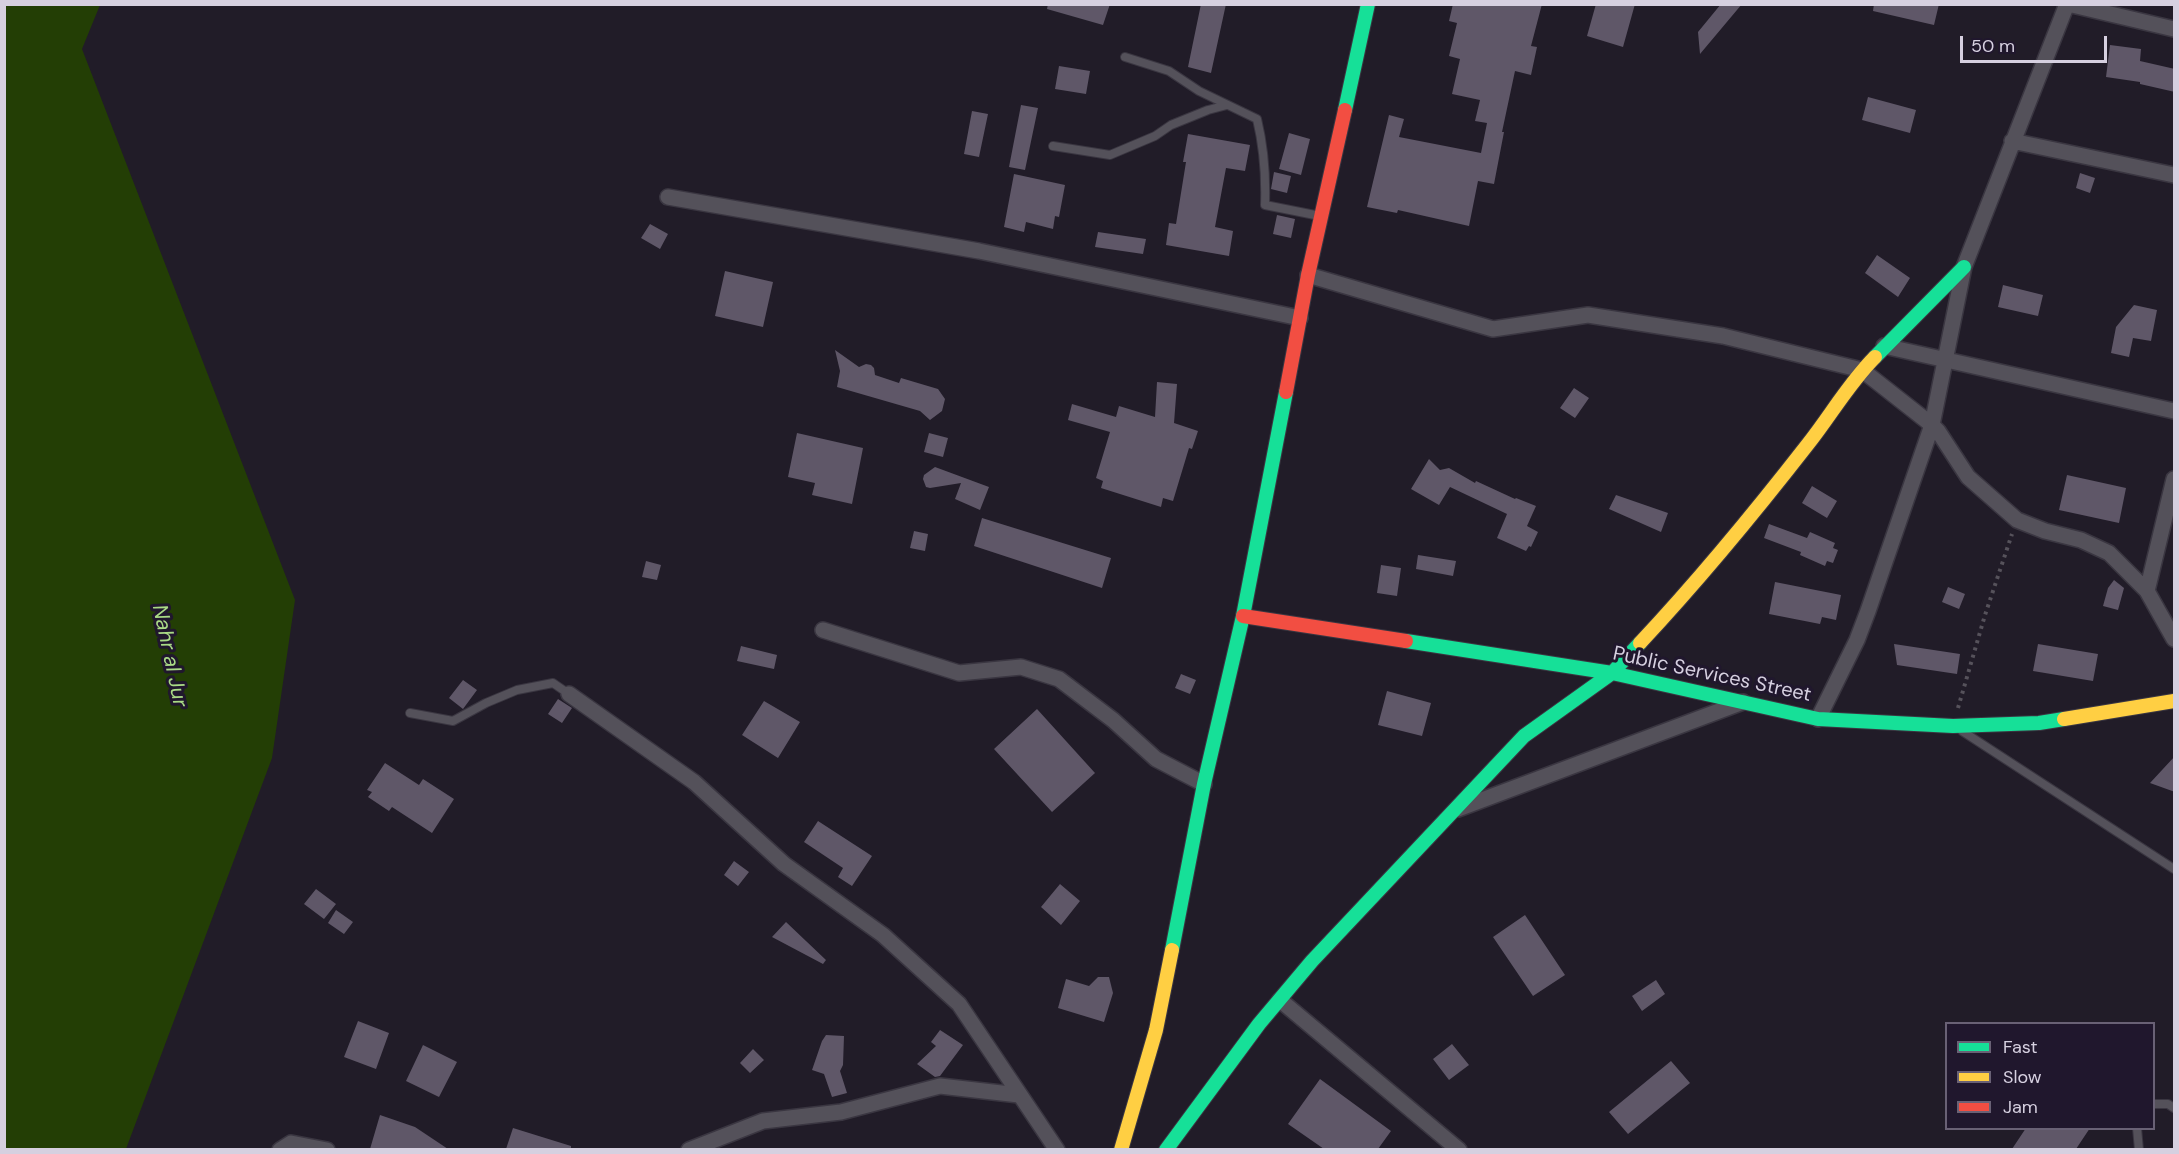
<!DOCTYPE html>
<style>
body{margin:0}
#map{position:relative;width:2179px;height:1154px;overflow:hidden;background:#211c28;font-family:"DM Sans",sans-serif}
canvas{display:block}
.frame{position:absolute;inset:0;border:6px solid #d6d0e0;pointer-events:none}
.legend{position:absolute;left:1945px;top:1022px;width:210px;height:108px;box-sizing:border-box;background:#20172d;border:2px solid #696175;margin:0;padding:8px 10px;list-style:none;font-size:18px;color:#d6d0e0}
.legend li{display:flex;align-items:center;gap:12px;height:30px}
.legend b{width:30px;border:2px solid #696175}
.scale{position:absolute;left:1960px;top:36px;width:147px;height:27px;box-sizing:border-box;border:3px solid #d6d0e0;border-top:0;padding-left:8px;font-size:18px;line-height:21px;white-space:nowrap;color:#d6d0e0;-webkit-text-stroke:4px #20172d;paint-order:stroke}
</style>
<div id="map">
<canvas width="2179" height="1154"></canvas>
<div class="frame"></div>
<ul class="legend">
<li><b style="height:8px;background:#16e098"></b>Fast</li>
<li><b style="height:8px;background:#ffcf43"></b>Slow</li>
<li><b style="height:8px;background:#f24e42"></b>Jam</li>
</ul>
<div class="scale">50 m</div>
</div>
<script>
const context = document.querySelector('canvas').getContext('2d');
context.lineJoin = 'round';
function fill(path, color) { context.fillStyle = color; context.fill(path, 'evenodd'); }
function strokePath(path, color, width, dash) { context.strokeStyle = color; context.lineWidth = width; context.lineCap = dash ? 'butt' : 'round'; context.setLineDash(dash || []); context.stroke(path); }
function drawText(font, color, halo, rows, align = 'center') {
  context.font = font + ' "DM Sans",sans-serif'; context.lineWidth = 6; context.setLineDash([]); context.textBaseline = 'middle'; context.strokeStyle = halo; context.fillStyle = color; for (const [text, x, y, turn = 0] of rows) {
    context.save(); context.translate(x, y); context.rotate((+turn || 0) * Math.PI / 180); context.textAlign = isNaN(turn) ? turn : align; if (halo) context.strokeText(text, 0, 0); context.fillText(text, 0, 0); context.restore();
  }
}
const water = new Path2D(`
 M5 4 100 5 82 49 295 600 272 758 126 1149H5Z`);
const building = new Path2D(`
 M1048 4H1110L1103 25 1047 9Z
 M1201 4H1226L1211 73 1188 67Z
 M1453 4H1542L1531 46 1537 47 1531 75 1515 71 1502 132H1504L1494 184 1478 181 1469 226 1398 210 1397 213 1367 207 1389 115 1404 119 1399 137 1481 153 1487 123 1475 121 1480 100 1452 94 1460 59 1449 56 1457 23 1449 21Z
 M1596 4H1635L1623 47 1587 36Z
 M1721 4H1742L1700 54 1698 32Z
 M1874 4H1939L1934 25 1873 11Z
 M2110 45 2141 49 2140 61 2175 69V92L2140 84V82L2106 77Z
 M1059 66 1090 71 1086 94 1055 89Z
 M1868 97 1916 110 1910 133 1862 120Z
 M1021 105 1038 108 1025 170 1009 167Z
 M972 111 988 114 979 157 964 154Z
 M1289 133 1310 139 1301 175 1279 169Z
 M1188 134 1250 145 1245 171 1226 168 1215 227 1233 231 1229 256 1166 245 1169 223 1176 224 1186 162H1183Z
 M1274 172 1291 176 1287 193 1271 189Z
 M2080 173 2095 178 2090 193 2076 188Z
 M1014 174 1065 185 1059 217 1055 216 1053 229 1026 222 1024 232 1004 227Z
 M1277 215 1295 219 1291 238 1273 234Z
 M650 224 668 234 660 249 641 238Z
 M1098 232 1146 239 1143 254 1095 247Z
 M1877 255 1910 278 1898 297 1865 273Z
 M725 271 773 282 763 327 715 316Z
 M2003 285 2043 295 2038 316 1998 307Z
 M2134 305 2157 310 2151 341 2133 338 2129 357 2111 353 2116 327Z
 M835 350 859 367 866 364 871 365 874 368 875 375 899 383 901 378 938 389 945 399 942 411 930 420 920 411 837 387 840 371Z
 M1157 382 1177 384 1174 423 1198 431 1192 449 1189 448 1173 501 1163 498 1161 507 1101 488 1103 481 1096 478 1110 432 1068 420 1072 404 1116 417 1119 406 1155 417Z
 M1574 388 1589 398 1575 418 1560 408Z
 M797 433 863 448 852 504 812 495 815 483 788 477Z
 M929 433 948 438 943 457 924 452Z
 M1429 459 1440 470 1449 468 1475 483 1476 481 1515 499 1516 498 1536 506 1527 526 1538 532 1531 547 1529 546 1526 551 1497 538 1507 514 1450 487 1439 505 1411 489Z
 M935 467 989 487 980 510 955 499 961 483 930 488 926 487 923 479 924 475Z
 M2067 475 2126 488 2119 523 2059 510Z
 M1812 486 1837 501 1827 518 1802 503Z
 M1616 495 1668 513 1661 532 1609 509Z
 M982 518 1111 558 1102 588 974 546Z
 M1769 524 1807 538 1810 532 1835 543 1833 548 1838 550 1833 563 1827 561 1825 566 1800 555 1801 552 1764 538Z
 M914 531 928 534 925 551 910 548Z
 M1418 555 1456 561 1453 576 1416 569Z
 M646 561 661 565 657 580 642 577Z
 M1381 565 1401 568 1397 596 1377 593Z
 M2114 580 2124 588 2118 610 2103 606 2108 588Z
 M1775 582 1841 595 1836 620 1822 617 1820 624 1769 614Z
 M1948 587 1965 594 1959 609 1942 602Z
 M1894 644 1960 654 1957 674 1897 665Z
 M2038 644 2098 654 2093 681 2033 671Z
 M741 646 777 655 774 669 737 661Z
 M1181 674 1196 680 1190 694 1175 688Z
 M463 680 477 690 463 709 449 698Z
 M1387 691 1431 703 1422 736 1378 725Z
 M558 699 572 708 562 723 548 714Z
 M764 701 800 722 778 758 742 735Z
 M1037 709 1095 773 1052 812 994 749Z
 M2175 756V792L2150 783Z
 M385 763 419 785 423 779 454 799 432 833 392 807 389 811 368 797 372 792 367 790Z
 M818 821 872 856 852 886 838 877 843 868 804 842Z
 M734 861 749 872 738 886 724 875Z
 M1060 884 1080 901 1061 925 1041 907Z
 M316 889 336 904 324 919 304 904Z
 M336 910 353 922 344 934 328 923Z
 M1525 915 1565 975 1533 996 1493 937Z
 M786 922 826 960 823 964 772 937Z
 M1098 977H1109L1113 993 1104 1022 1058 1008 1066 979 1089 986Z
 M1656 980 1665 994 1642 1011 1632 996Z
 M358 1021 389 1033 376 1069 344 1057Z
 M940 1030 963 1045 940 1076 935 1077 917 1064 936 1046 931 1042Z
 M826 1035 844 1036 843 1065 840 1071 847 1093 832 1097 824 1074 812 1070 822 1041Z
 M1452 1044 1469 1065 1449 1080 1433 1059Z
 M423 1045 457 1062 439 1097 406 1081Z
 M753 1049 764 1060 750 1073 740 1063Z
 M1671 1061 1690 1083 1628 1134 1609 1112Z
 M1320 1079 1391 1131 1378 1149H1324L1288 1124Z
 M380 1115 415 1127 448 1149H370Z
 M513 1128 571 1146V1149H506Z
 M2026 1128H2090L2076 1149H2012Z`);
const path = new Path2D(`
 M1958 708 1985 615 2012 534`);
const lane = new Path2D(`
 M1125 57 1169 71 1199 91 1257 119C1264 148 1266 175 1265 205L1320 216
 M1053 146 1110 155 1155 136 1171 125 1208 110 1227 105
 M410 713 453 721 486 703 517 690 553 683 569 694
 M1962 731 2174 869
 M2154 1104H2168L2174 1108
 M2137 1128 2139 1150`);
const street = new Path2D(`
 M2068 4 2174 29
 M2012 141 2174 175
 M668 197 979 251 1300 318
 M1308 275 1493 329 1588 315 1723 336 1862 370 1932 425 1938 431 1968 477 2017 520 2045 531 2081 540 2109 553 2147 591 2174 639
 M1884 346 2174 411
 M2147 591 2174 479
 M823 630 959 673 1021 667 1059 679 1113 720 1156 759 1204 784
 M569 694 694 782 784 864 883 935 959 1004 1057 1150
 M1818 719 1857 640 1868 611 1932 425 1964 267 2067 4
 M1458 809 1743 702
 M1280 1000 1459 1150
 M280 1150 291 1143 327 1150
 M689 1150 763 1121 841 1112 940 1086 1019 1095`);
const fast = new Path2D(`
 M1345 110 1368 4
 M1875 357 1964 267
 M1406 641 1612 673 1818 719 1953 726 2039 723 2064 719
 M1172 950 1204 784 1243 616 1286 392
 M1166 1150 1259 1024 1312 961 1524 736 1612 673 1640 643`);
const slow = new Path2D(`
 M1640 643C1699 580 1755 512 1808 444 1831 415 1849 383 1875 357
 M2064 719 2174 701
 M1121 1150 1156 1030 1172 950`);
const jam = new Path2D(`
 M1286 392 1308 275 1345 110
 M1243 616 1406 641`);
const streetNames = [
 ["Public Services Street",1712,675,12]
];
const waterNames = [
 ["Nahr al Jur",169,656,78]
];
fill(water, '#233e05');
fill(building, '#5f5768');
strokePath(lane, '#3a3641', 10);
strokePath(street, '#3a3641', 18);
strokePath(fast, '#3a3641', 16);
strokePath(slow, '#3a3641', 16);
strokePath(jam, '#3a3641', 16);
strokePath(path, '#56525b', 4, [3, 4.5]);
strokePath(lane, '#54515a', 8);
strokePath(street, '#54515a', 15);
strokePath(fast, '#16e098', 14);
strokePath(slow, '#ffcf43', 14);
strokePath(jam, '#f24e42', 14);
drawText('20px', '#d6d0e0', '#20172d', streetNames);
drawText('italic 21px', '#aadb86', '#20172d', waterNames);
</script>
